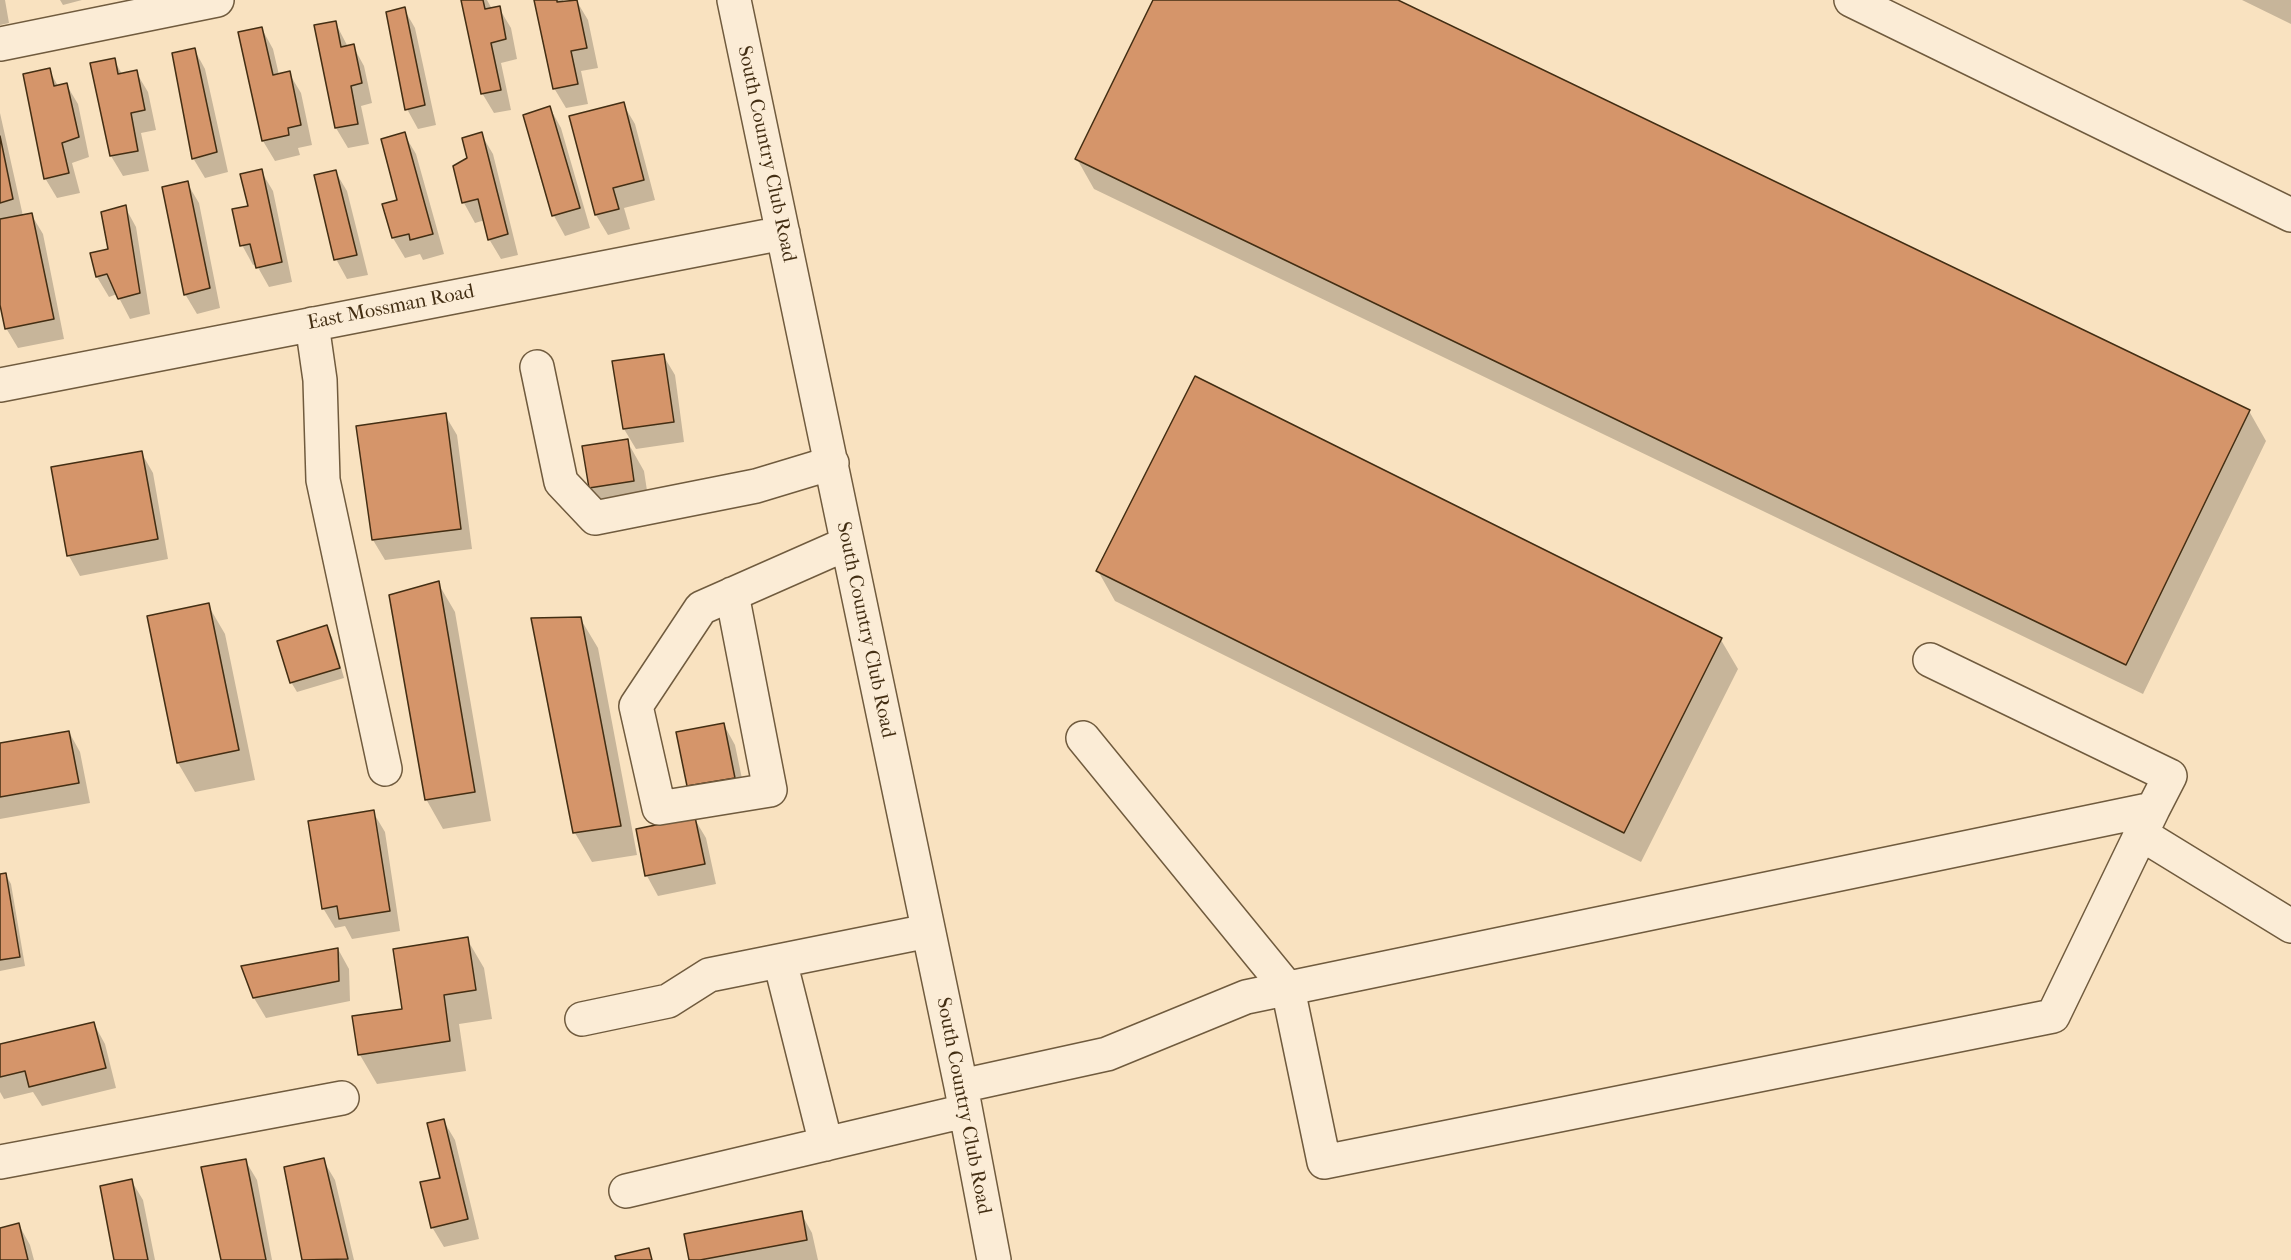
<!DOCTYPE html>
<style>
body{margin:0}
canvas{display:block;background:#f9e2c0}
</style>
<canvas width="2291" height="1260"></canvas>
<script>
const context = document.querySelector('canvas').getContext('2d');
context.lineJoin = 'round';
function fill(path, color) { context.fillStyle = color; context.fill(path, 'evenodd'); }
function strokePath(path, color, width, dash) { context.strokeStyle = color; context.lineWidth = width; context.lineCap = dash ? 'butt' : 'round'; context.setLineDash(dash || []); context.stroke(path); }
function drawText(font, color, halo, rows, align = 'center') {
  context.font = font + ' "IM FELL French Canon",serif'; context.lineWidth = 4.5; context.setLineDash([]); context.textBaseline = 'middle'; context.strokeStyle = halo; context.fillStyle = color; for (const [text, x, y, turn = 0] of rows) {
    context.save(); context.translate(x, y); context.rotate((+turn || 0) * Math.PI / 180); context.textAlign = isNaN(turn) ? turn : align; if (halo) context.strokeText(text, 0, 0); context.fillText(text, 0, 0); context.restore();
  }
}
const shadow = new Path2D(`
 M0 0H5L9 23 0 25Z
 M60 0H82L63 5Z
 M463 0H487L492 9 499 8 511 28 517 59 501 63 511 110 494 113 482 93Z
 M536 0H563L564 2 576 0 588 20 598 68 581 71 588 104 566 108 554 88Z
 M1154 0H1395L2249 411 2266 441 2143 694 1094 189 1077 159Z
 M2242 0H2291V24Z
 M404 9 415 28 436 125 418 129 407 109Z
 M335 22 348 47 353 46 364 66 372 103 361 106 369 144 348 148 336 128Z
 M262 29 273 49 279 75 289 73 301 93 312 145 298 148 300 155 275 161 263 141Z
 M194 49 205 69 228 172 205 178 193 158Z
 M114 60 122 74 136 72 148 92 156 130 141 133 149 171 123 176 111 156Z
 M49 70 58 86 66 84 78 104 89 157 72 163 80 193 57 198 45 178Z
 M623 104 635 124 655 200 624 208 630 229 608 235 596 215 571 117Z
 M550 108 561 128 590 228 565 236 554 216Z
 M0 113 23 216 31 214 43 234 64 339 18 348 6 328 0 297Z
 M404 134 416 154 444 254 423 260 420 254 405 258 393 238 384 205 399 201Z
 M481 134 493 154 518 255 501 259 489 239 485 220 475 223 464 203 469 159Z
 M261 171 273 191 292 282 269 287 256 264 253 265 242 245 250 207Z
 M335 171 347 191 368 275 347 279 336 259Z
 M187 183 199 203 220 308 197 314 185 294Z
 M125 207 136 227 150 314 130 319 117 294 109 297 97 277Z
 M663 355 675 375 684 442 636 449 624 429 614 362Z
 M1195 378 1721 640 1738 669 1641 862 1115 601 1098 571Z
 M445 415 457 435 472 549 385 560 373 540 358 427Z
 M627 441 644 471 650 510 607 517 590 487Z
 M141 452 153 473 168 559 80 576 69 556Z
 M438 583 455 612 491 821 443 829 426 799Z
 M208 605 225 634 255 780 195 792 178 763Z
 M580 618 598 648 637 855 592 862 575 833 533 620Z
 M326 627 332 637 344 678 297 692 291 682Z
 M724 725 735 745 746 798 700 806 688 786 678 733Z
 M69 732 80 752 90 803 0 819V745Z
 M373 812 385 832 400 931 352 939 345 926 335 928 323 908Z
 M694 818 706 838 716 884 658 896 647 876 637 830Z
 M6 875 11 884 25 966 0 971V876Z
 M467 939 484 968 492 1019 459 1024 466 1071 377 1084 360 1055 404 1010Z
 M338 949 349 969 350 1001 266 1018 254 998Z
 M94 1024 105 1044 116 1088 42 1106 33 1092 4 1099 0 1092V1045Z
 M443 1120 455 1140 479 1239 444 1247 432 1227 441 1179Z
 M245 1160 257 1180 272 1260H222Z
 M323 1160 335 1180 354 1260H303L286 1168Z
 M131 1180 143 1200 155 1260H115Z
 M801 1213 812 1233 818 1260H690Z
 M19 1225 30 1245 34 1260H0V1229Z`);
const building = new Path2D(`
 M461 0H483L485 9 500 6 506 39 491 43 501 90 481 94Z
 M534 0H557V2L577 0 587 48 571 51 578 84 553 89Z
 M1153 0H1398L2250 410 2126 665 1075 159Z
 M405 7 425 105 405 110 386 12Z
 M336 21 341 47 354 44 362 83 351 86 358 124 335 128 314 25Z
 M262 27 273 75 290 71 301 125 288 128 289 135 262 141 238 32Z
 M195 48 217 152 192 159 172 53Z
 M115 58 118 74 137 70 145 110 131 113 138 151 110 156 90 63Z
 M50 68 54 86 67 83 79 137 62 143 69 173 44 179 23 74Z
 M624 102 644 180 613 188 619 209 595 215 569 116Z
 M550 106 580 208 552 216 523 115Z
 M405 132 433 234 410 240 409 234 392 238 382 204 397 200 381 139Z
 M482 132 508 234 488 240 478 199 462 203 453 166 467 158 462 138Z
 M0 136 13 199 0 203Z
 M262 169 282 262 256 268 250 244 240 246 232 209 248 206 240 174Z
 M336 170 357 255 334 260 314 175Z
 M188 181 210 288 184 295 162 187Z
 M126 205 140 293 118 299 107 274 96 277 90 253 108 249 101 212Z
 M32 213 54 319 5 329 0 305V219Z
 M664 354 674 422 623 429 612 361Z
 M1195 376 1722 638 1624 833 1096 571Z
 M446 413 461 529 372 540 356 426Z
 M628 439 634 481 589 488 582 446Z
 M142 451 158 539 67 556 51 467Z
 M439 581 475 792 425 800 389 595Z
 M209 603 239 750 177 763 147 616Z
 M581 617 621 826 573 833 531 618Z
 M327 625 340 668 290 683 277 641Z
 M724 723 735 778 687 786 676 732Z
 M69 731 79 783 0 797V743Z
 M374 810 390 911 339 919 337 906 322 909 308 821Z
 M695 817 705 864 645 876 636 829Z
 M6 873 20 957 0 960V874Z
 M468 937 476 990 444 995 450 1041 358 1055 352 1016 402 1009 393 949Z
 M338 948 339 981 253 998 241 966Z
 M94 1022 106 1068 29 1087 25 1071 0 1077V1044Z
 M444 1119 468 1219 431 1228 420 1182 440 1178 427 1123Z
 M324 1158 348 1259 302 1260 284 1167Z
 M246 1159 266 1260H221L201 1167Z
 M132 1179 148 1260H114L100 1186Z
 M802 1211 807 1240 700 1260H689L684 1234Z
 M19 1223 28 1260H0V1228Z
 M649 1248 652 1260H616L615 1256Z`);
const minor = new Path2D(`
 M734 0 961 1086 994 1260
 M1851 0 2291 215
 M0 44 217 0
 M312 324 320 380 323 480 385 769
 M537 367 561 482 595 518 756 486 832 463
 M0 385 783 233
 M732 594 770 790 659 808 636 706 701 608 846 544
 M1083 738 1288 989 1324 1162 2053 1016 2153 809
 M2141 834 2291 926
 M780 961 826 1144
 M582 1019 668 1001 709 975 928 931
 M961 1086 1107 1054 1246 997 2153 809 2170 776 1930 660
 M0 1162 342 1098
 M626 1191 965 1111`);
const streetNames = [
 ["South Country Club Road",766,154,78],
 ["East Mossman Road",391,308,-11],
 ["South Country Club Road",865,630,78],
 ["South Country Club Road",963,1106,79]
];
fill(shadow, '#0003');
fill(building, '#d5956a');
strokePath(building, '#432e13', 1.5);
strokePath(minor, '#705b3e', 36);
strokePath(minor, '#fbecd6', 33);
drawText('20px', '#432e13', '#fbecd6', streetNames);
</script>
